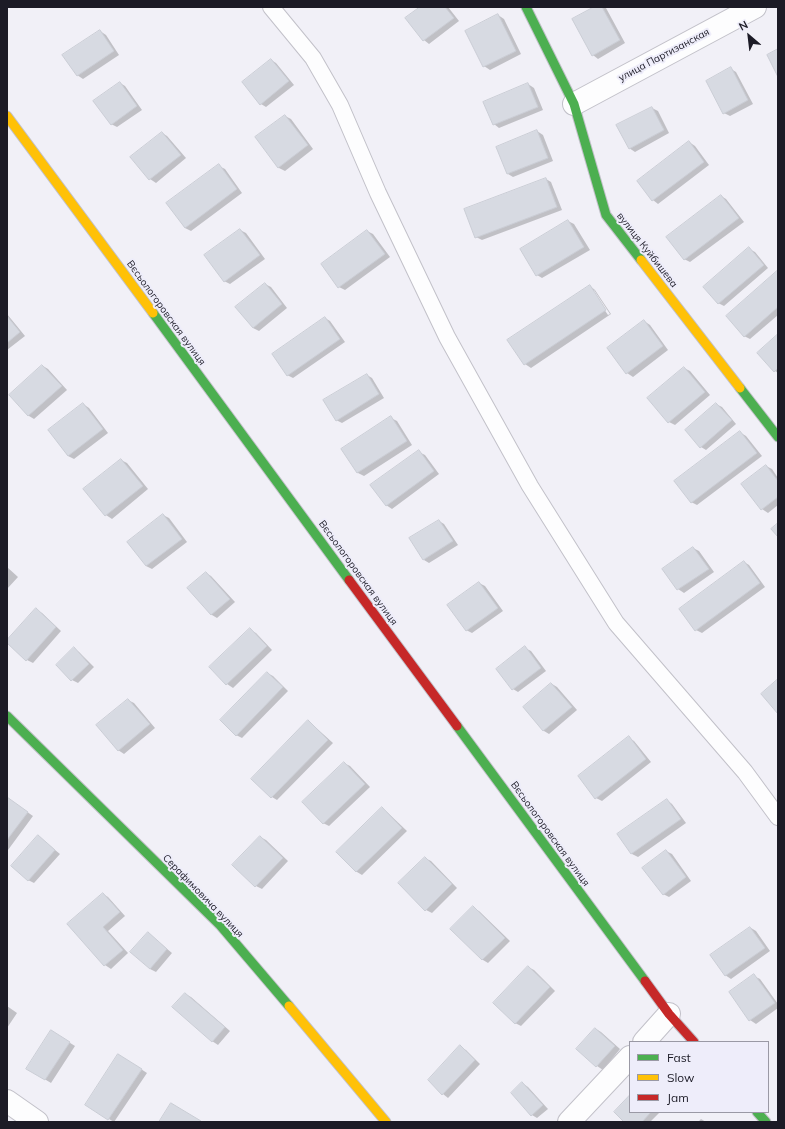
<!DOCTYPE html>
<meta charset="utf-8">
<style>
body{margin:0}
#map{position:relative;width:785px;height:1129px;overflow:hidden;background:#f1f0f7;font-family:Mulish,sans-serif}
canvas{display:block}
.frame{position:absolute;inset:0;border:8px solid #1c1b26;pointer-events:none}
.legend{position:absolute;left:629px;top:1041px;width:140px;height:72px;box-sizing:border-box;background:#eeedfa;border:1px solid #9a99a5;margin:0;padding:5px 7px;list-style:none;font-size:12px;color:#1c1b26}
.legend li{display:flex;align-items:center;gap:8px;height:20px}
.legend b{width:20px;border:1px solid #9a99a5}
.north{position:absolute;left:729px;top:16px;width:40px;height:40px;-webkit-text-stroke:3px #eeedfa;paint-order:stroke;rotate:332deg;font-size:11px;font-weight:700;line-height:16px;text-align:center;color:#1c1b26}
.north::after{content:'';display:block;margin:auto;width:14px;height:18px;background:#1c1b26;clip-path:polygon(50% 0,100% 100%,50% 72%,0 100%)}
</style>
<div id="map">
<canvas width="785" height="1129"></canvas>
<div class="frame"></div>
<ul class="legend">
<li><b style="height:5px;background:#4caf50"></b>Fast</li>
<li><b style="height:5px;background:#ffc107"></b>Slow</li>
<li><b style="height:5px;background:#c62828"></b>Jam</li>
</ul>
<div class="north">N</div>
</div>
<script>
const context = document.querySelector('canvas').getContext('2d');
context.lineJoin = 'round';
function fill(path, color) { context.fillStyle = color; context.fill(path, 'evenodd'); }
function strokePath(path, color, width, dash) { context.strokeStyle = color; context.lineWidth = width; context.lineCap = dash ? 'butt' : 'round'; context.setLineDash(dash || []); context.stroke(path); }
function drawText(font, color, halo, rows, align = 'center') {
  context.font = font + ' Mulish,sans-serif'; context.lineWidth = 4; context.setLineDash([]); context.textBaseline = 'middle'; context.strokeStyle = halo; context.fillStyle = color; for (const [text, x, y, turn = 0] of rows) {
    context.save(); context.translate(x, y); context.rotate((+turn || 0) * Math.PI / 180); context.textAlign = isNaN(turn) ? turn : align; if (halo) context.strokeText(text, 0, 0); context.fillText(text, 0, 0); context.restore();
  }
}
const shadow = new Path2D(`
 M421 7H448L459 21 429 44 424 40Z
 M596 7 606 8 625 43 598 59 593 55Z
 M498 15 504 19 521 54 490 70 484 66Z
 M100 31 106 35 119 55 83 79 77 75Z
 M271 60 276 63 294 85 266 107 261 104Z
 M731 69 736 72 753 104 730 116 724 113Z
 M120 83 125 86 142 110 117 127 111 124Z
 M528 84 534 88 543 110 499 128 494 124Z
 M652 108 658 111 669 133 635 152 629 148Z
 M285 116 291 119 313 149 285 171 279 168 256 137Z
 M537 131 543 135 553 161 513 177 508 174Z
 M162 133 167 136 186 158 156 183 150 179 132 157Z
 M689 142 695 146 709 165 658 204 653 200 638 181Z
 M219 166 225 169 242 193 191 231 185 228 168 204Z
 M546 179 551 182 562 210 482 240 476 237Z
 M721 196 726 199 744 222 690 262 684 259Z
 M568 221 574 224 590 250 542 278 537 275Z
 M240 230 246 233 265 259 230 284 224 281Z
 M367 231 373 234 390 257 345 290 339 287Z
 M749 249 755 252 768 268 724 306 718 303Z
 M778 271V315L750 339 744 336Z
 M265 284 271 287 287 308 259 331 253 328Z
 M590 286 595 290 611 314 531 368 525 364 509 340ZM591 290H594L610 314 608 315Z
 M7 314 25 336 7 350Z
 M325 318 330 321 345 342 293 378 287 375Z
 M644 321 650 325 668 350 633 377 627 373 608 349Z
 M778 335V373L775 371Z
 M43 366 48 369 67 390 34 419 29 416 10 395Z
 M684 368 690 371 710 395 675 425 669 422Z
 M367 375 372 378 384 398 342 423 336 420Z
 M83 404 89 408 108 433 74 459 68 456 49 430Z
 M716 404 722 407 736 424 706 450 701 447Z
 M391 418 397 421 412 445 364 476 358 473 343 449Z
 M741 433 746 436 762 456 697 505 691 502Z
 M419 452 425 455 439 474 392 509 386 505Z
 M121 460 127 463 148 489 112 519 106 515 85 489Z
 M766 466 772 469 778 478V505L768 513 762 509 743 484Z
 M163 515 169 518 187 542 152 569 146 566Z
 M439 521 444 524 458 545 429 563 424 560Z
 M693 548 699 551 714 572 684 593 678 589 664 569Z
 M744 562 749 565 765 587 702 633 696 630Z
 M7 567 18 577 7 589Z
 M206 573 211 576 235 602 217 618 212 615 188 588Z
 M479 583 485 586 503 611 472 633 466 630Z
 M36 610 42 613 61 631 33 663 27 660 7 642Z
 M250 630 256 633 272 650 233 688 227 684 211 667Z
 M525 648 531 651 546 671 518 692 513 689Z
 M74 649 79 652 94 667 78 683 72 680 57 665Z
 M267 673 273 676 288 691 242 738 236 735Z
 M552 684 557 687 577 710 549 734 544 731 524 708Z
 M128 700 134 703 155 728 124 754 118 750Z
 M308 721 313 725 333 743 277 800 272 797Z
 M629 738 634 741 651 762 602 801 596 798Z
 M344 763 350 766 370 787 329 826 323 823Z
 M7 798 33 816 8 850 7 849Z
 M667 800 672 804 686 823 638 857 632 854 618 834Z
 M382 809 387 812 407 831 362 875 357 872 337 852Z
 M38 836 60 854 34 883 28 880Z
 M260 837 266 840 288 861 262 889 256 886 234 865Z
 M666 851 672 854 691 881 669 897 663 894Z
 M425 858 431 861 457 888 432 913 426 910 400 883Z
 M103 894 108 897 125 916 108 931 128 953 111 969 105 965 69 924Z
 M473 908 479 911 510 941 488 963 483 960 452 929Z
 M751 928 756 931 770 951 731 979 725 975Z
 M148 933 172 953 156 972 150 969Z
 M528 967 534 970 555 991 521 1026 515 1023Z
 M754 976 760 979 778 1004V1008L756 1024 750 1020 730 993Z
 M185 994 191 997 230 1031 218 1045 212 1041Z
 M7 1006 17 1013 7 1028Z
 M596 1029 601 1032 620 1049 603 1070 597 1066 578 1049Z
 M51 1031 75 1046 51 1083 28 1069Z
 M460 1047 466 1050 480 1064 448 1098 443 1094 430 1080Z
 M124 1058 147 1073 114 1122 109 1119Z
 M522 1083 528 1087 548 1109 537 1118 532 1115Z
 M630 1097V1112H660L650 1122H625Z
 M701 1119 706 1122H707H698Z`);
const building = new Path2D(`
 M420 7H445L454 18 423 41 405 18Z
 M594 7H602L620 40 592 56 572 19Z
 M498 14 516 51 483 67 465 31Z
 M100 30 114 51 77 76 62 55Z
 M778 49V77L767 55Z
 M271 59 289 81 260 105 242 82Z
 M731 67 748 100 723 114 706 81Z
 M120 82 137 106 111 125 93 101Z
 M528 83 538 107 493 125 483 102Z
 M652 107 664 130 629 149 616 125Z
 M285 115 308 145 278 168 255 137Z
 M537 130 548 158 507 174 496 147Z
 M162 132 181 155 149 180 130 157Z
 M689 141 704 162 652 201 637 181Z
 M219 164 237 189 185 228 166 203Z
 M546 178 557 207 475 238 464 209Z
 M721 195 739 218 684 260 666 237Z
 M568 220 584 247 536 276 520 249Z
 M240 229 260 255 224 282 204 255Z
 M367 230 385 254 338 288 321 264Z
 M749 247 764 265 718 304 703 287Z
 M778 270V307L744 337 726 316Z
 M265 283 282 304 253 328 235 307Z
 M590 285 606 310 524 365 507 340Z
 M7 316 20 332 7 343Z
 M325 317 340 339 287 376 272 354Z
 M644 320 663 346 626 374 607 348Z
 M778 334V368L774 372 757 353Z
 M42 365 62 386 28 416 9 395Z
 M684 367 705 392 668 423 647 398Z
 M367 374 379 394 336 421 323 400Z
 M83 403 103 429 68 456 48 430Z
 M716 403 732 420 700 448 685 430Z
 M391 416 407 441 357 473 341 449Z
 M740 431 757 453 691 503 674 481Z
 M419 450 434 471 386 506 370 485Z
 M121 459 143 486 105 516 83 489Z
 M766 465 778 481V497L761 510 741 484Z
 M163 514 182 539 146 566 127 542Z
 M439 520 453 541 423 560 409 538Z
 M778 523V537L771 529Z
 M693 547 709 569 677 590 662 569Z
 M744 561 760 583 695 631 679 609Z
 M206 572 230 599 211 615 187 588Z
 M479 582 498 608 466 631 447 605Z
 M36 608 56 627 26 661 7 643V640Z
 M250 628 267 646 226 685 209 667Z
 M525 646 541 668 512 690 496 669Z
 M74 647 89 664 71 681 56 665Z
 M267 672 283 687 236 736 220 720Z
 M778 679V714L761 694Z
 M551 683 572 707 543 731 523 707Z
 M128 699 150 724 118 751 96 725Z
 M308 720 328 740 271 798 251 779Z
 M629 736 646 759 595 799 578 776Z
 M344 762 365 784 323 824 302 802Z
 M7 797 28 812 7 840Z
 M667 799 681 819 631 854 617 834Z
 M382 807 402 828 356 872 336 852Z
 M38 835 55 850 28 881 11 866Z
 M260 836 283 858 255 887 232 865Z
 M666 850 686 877 663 895 642 868Z
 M425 857 452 884 425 911 398 883Z
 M103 893 120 912 103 927 123 950 104 966 67 924Z
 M473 906 505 938 482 960 450 929Z
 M750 927 765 948 725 976 710 955Z
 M148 932 167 949 150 969 130 952Z
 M528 966 550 987 515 1024 493 1003Z
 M754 974 775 1003 749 1021 729 992Z
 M185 993 225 1027 212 1042 172 1007Z
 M595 1028 615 1046 596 1067 576 1049Z
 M51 1030 70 1042 45 1080 26 1069Z
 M460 1045 475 1060 442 1095 428 1080Z
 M118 1054 142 1069 108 1120 85 1105Z
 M522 1082 543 1105 531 1116 511 1093Z
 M630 1095V1112H651L642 1122H624L614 1112Z
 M171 1103 201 1121 200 1122H159Z`);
const lane = new Path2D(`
 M271 7 313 58 340 105 378 193 447 337 530 486 616 623 745 772 778 817`);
const street = new Path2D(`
 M574 104 755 7
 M644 1042 669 1014
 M7 1101 37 1122
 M569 1122 630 1057`);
const fast = new Path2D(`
 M526 7 574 104 606 215 641 260
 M153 313 349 580
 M740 388 778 437
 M7 716 220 925 289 1006
 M457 726 645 981
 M757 1112 766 1122`);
const slow = new Path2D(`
 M7 116 153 313
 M641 260 740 388
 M289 1006 386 1122`);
const jam = new Path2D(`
 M349 580 457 726
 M645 981 669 1014 694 1042`);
const streetNames = [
 ["улица Партизанская",664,55,-28],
 ["вулиця Куйбишева",647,250,52],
 ["Вєсьологоровская вулиця",166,313,54],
 ["Вєсьологоровская вулиця",358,573,54],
 ["Вєсьологоровская вулиця",550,834,54],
 ["Серафимовича вулиця",203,896,46]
];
fill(shadow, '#0003');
fill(building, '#d7dae2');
strokePath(building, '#cacdd5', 1);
strokePath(lane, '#c2c1c9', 18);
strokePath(street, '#c2c1c9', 24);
strokePath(fast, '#c2c1c9', 11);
strokePath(slow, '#c2c1c9', 11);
strokePath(jam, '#c2c1c9', 11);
strokePath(lane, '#fdfdfe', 16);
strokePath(street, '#fdfdfe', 22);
strokePath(fast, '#4caf50', 9);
strokePath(slow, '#ffc107', 9);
strokePath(jam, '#c62828', 9);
drawText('10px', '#1c1b26', '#eeedfa', streetNames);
</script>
